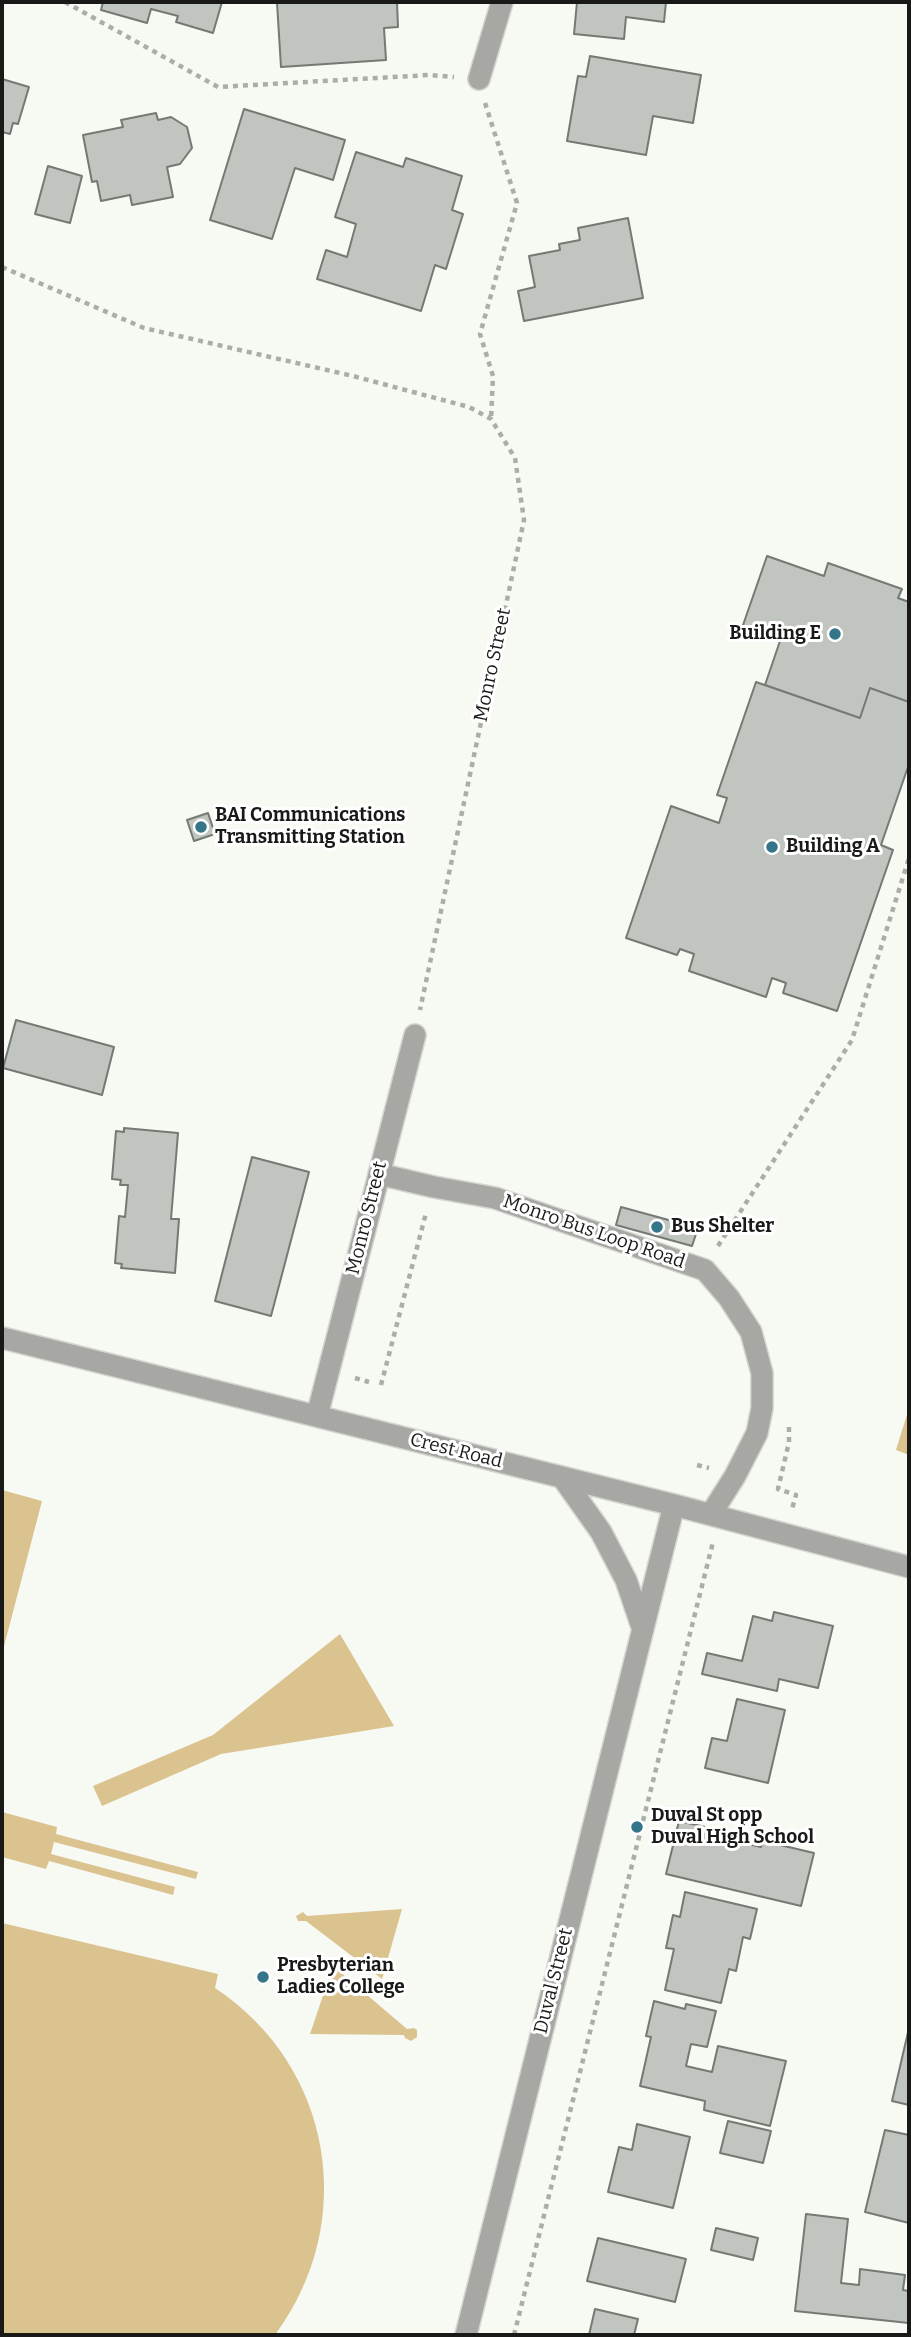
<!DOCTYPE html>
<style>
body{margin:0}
#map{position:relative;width:911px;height:2337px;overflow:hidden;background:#f7f9f3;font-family:Bitter,serif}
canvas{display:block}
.frame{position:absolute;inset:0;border:4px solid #191a18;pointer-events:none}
</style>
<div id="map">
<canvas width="911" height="2337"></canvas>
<div class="frame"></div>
</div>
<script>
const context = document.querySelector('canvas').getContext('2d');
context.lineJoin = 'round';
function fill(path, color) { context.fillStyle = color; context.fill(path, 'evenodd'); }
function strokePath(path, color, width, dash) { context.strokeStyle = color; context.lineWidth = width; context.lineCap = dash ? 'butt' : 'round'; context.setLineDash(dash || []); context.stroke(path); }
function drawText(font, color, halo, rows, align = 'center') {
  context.font = font + ' Bitter,serif'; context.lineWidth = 6; context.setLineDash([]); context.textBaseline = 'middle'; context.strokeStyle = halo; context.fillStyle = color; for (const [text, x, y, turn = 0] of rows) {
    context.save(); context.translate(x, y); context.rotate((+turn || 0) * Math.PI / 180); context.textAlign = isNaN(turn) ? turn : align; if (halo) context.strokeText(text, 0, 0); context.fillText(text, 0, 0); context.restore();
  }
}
const green = new Path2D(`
 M909 1408V1455L896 1450Z
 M2 1490 42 1501 2 1654Z
 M340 1634 394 1726 221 1754 102 1806 93 1786 213 1735Z
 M2 1812 57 1827 56 1834 198 1872 196 1879 54 1842 51 1854 175 1887 173 1895 49 1861 46 1869 2 1857Z
 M402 1909 382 1979 306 1921H298L296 1916 303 1912 307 1916Z
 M2 1923 218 1974 215 1988C333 2066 359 2222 275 2335H2Z
 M333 1966 407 2029 414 2028 417 2030V2037L411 2041 405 2038 404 2035 310 2034Z`);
const building = new Path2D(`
 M103 2H222L213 33 176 22 178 16 151 9 147 23 101 10Z
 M298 2H397L398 27 384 28 386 60 281 67 277 3Z
 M577 2H666L664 22 626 17 624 39 574 34Z
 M590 56 701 75 693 123 653 116 646 155 567 141 578 76 586 77Z
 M2 79 29 87 18 124 13 123 10 134 2 132Z
 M244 109 345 140 333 180 295 168 272 239 210 220Z
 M156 113 158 120 171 117 187 127 192 148 180 164 167 167 173 197 132 205 130 195 101 201 97 181 92 182 83 135 123 127 121 120Z
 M356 152 403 167 406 158 462 176 452 210 463 214 446 269 435 265 421 311 317 279 326 250 347 257 356 224 335 217Z
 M48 166 82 176 70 223 35 214Z
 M628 218 643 298 524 321 518 291 535 287 529 256 560 250 559 244 580 240 578 228Z
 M767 556 824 576 828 563 902 589 898 598 909 602V702L870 688 860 718 765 685 780 641 742 628Z
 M756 682 860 718 870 688 909 702V764L881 845 893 850 837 1011 783 993 786 983 772 978 766 997 689 971 694 954 680 949 677 955 626 938 671 806 719 823 727 798 717 795Z
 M208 813 215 834 194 841 187 820Z
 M16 1020 114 1047 102 1095 3 1068Z
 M124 1128 178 1133 171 1219H179L175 1273 121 1268 122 1264 115 1263 119 1216 125 1217 128 1185H120L121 1180 112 1179 116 1131 124 1132Z
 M252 1157 309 1172 271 1316 215 1301Z
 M621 1207 698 1228 692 1246 616 1225Z
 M774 1612 833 1626 818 1688 779 1679 777 1691 702 1674 707 1653 742 1661 753 1616 772 1621Z
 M737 1699 785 1710 768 1783 705 1768 712 1738 727 1741Z
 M679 1821 736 1834 734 1841 761 1847 763 1841 814 1853 801 1906 666 1874Z
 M685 1892 757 1909 750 1939 743 1937 736 1971 729 1969 721 2003 665 1990 674 1949 666 1948 673 1915 680 1917Z
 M654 2001 685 2009 686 2004 716 2011 707 2047 691 2044 686 2066 712 2072 718 2046 786 2061 770 2126 704 2110 705 2101 640 2086 651 2037 646 2036Z
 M909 2028V2105L892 2101Z
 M728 2121 771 2131 763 2163 720 2153Z
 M637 2124 690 2137 673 2208 608 2192 619 2147 632 2150Z
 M885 2130 909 2135V2223L865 2212Z
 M806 2214 848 2219 841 2283 859 2285 860 2269 905 2275 903 2290 909 2291V2323L795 2311Z
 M716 2228 758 2238 753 2260 711 2250Z
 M598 2238 686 2259 675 2302 587 2281Z
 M595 2309 638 2319 634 2335H589Z`);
const path = new Path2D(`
 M65 2 218 87 429 75 454 77
 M485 103 517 203 480 334 493 376 491 419
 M2 267 144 328 353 376 469 407 491 419 515 458 524 520 420 1010
 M718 1246 852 1040 909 858
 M355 1378 369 1382
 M381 1385 426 1213
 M789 1427V1442L778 1489 796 1495 792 1509
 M697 1465 709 1468
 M514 2335 713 1542`);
const minor = new Path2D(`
 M479 79 502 2
 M379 1174 434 1187 495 1198 705 1270 729 1298 751 1332 762 1373V1408L757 1433 735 1476 711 1514
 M2 1338 674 1505 909 1567
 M317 1416 415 1035
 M562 1477 601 1532 626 1580 642 1627
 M466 2335 674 1505`);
const markers = [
 [835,634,7,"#357589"],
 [201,827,7,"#357589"],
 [772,847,7,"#357589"],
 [657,1227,7,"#357589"],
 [637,1827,7,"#357589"],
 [263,1977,7,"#357589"]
];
const poiNames = [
 ["Building E",821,634,"right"],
 ["BAI Communications",215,816],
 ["Transmitting Station",215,838],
 ["Building A",786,847],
 ["Bus Shelter",671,1227],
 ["Duval St opp",651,1816],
 ["Duval High School",651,1838],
 ["Presbyterian",277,1966],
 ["Ladies College",277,1988]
];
const streetNames = [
 ["Monro Street",493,665,-78],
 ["Monro Street",367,1218,-76],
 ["Monro Bus Loop Road",594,1232,19],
 ["Crest Road",456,1451,14],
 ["Duval Street",554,1981,-76]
];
fill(green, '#dbc390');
fill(building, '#c0c5c0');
strokePath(building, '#757974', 2);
strokePath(minor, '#d3d5d0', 24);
strokePath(path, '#abada8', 4.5, [5, 5]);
strokePath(minor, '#a7a7a4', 21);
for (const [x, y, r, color] of markers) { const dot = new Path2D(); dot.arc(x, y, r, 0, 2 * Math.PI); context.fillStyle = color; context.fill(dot); strokePath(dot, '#fff', 2.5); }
drawText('bold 19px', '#191a18', '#fff', poiNames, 'left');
drawText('19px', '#191a18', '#fff', streetNames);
</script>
